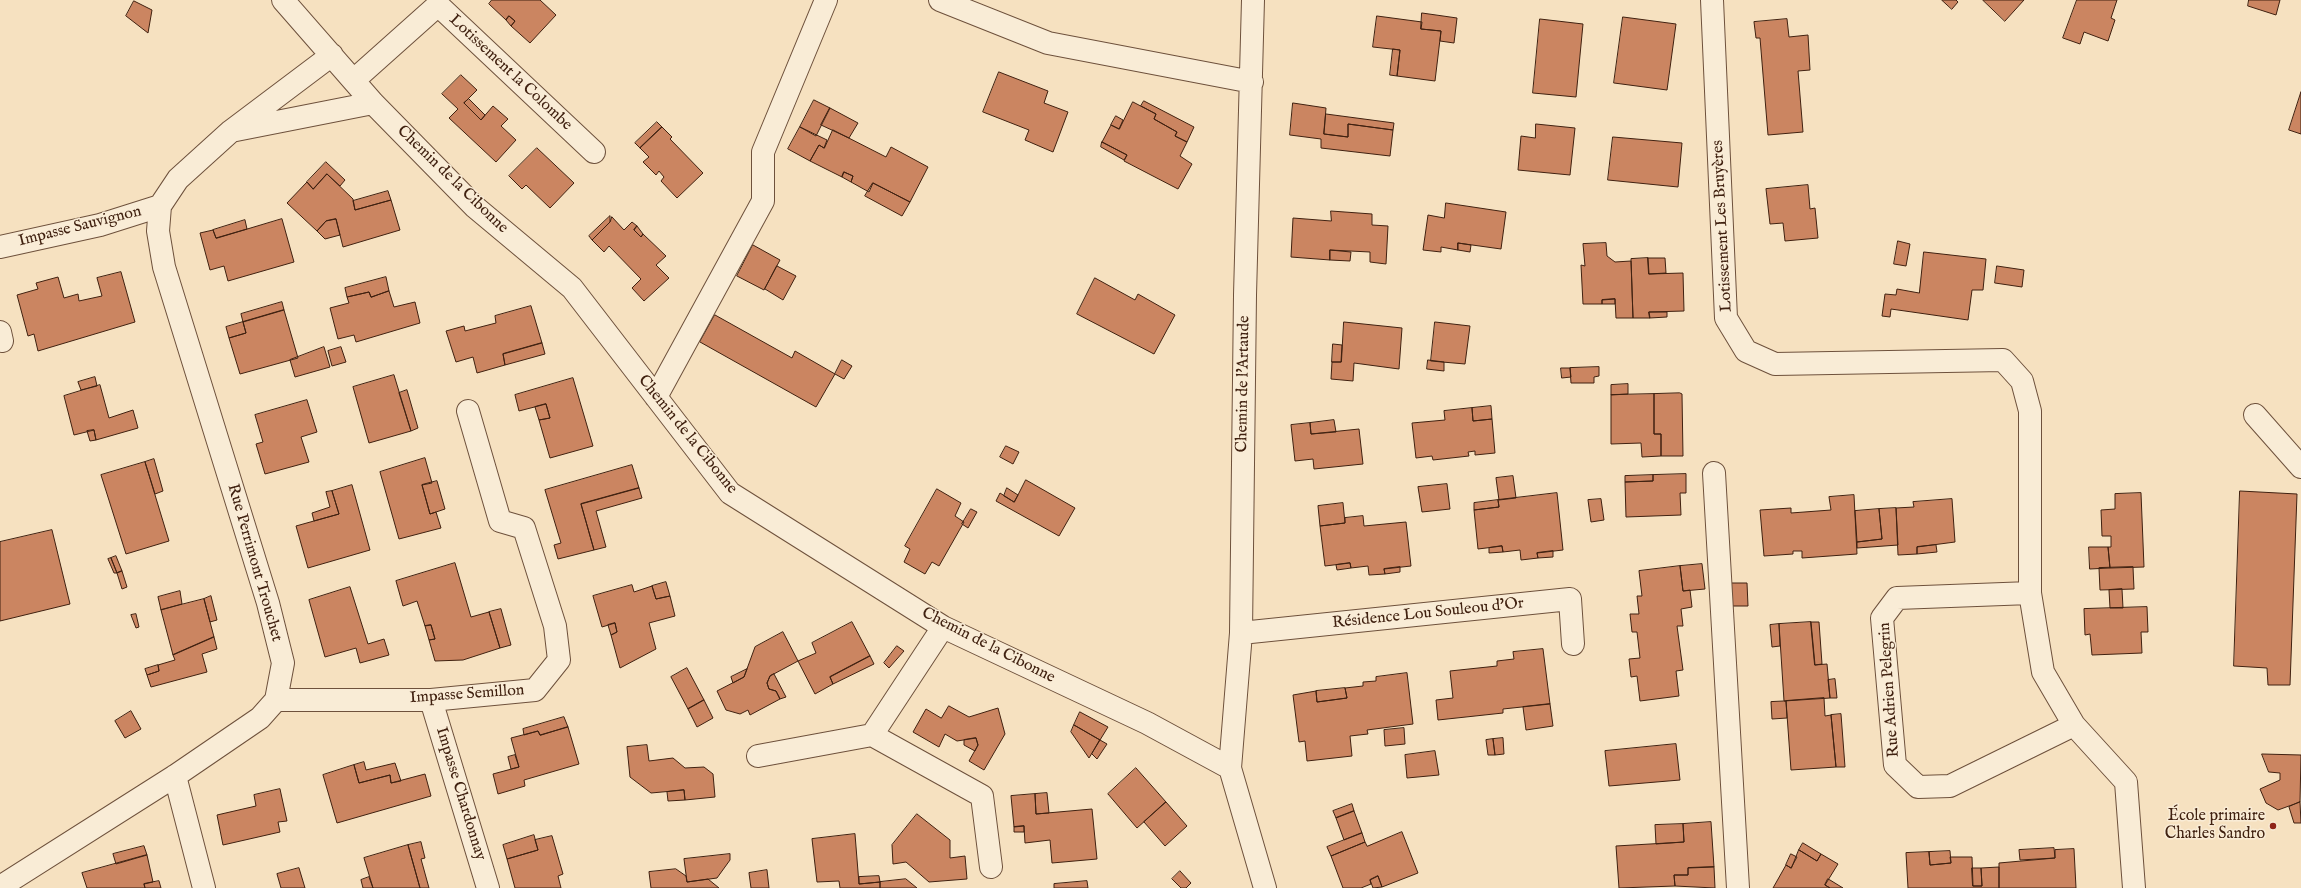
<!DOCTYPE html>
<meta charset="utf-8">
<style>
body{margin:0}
canvas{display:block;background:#f6e1c0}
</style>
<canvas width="2301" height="888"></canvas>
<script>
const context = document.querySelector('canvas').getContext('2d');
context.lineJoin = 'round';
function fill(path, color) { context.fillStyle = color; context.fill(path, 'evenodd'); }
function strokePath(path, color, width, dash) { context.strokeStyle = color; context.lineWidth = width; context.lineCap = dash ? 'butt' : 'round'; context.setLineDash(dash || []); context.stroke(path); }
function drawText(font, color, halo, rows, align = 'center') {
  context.font = font + ' "IM FELL English",serif'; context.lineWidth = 3; context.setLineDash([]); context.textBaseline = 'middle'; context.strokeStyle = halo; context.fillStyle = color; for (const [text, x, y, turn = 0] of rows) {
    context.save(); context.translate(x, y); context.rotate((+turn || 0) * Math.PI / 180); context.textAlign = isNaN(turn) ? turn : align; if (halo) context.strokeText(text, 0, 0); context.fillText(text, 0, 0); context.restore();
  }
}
const building = new Path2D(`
 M492 0H540L556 15 530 43 511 26 515 21 509 16 506 20 489 4Z
 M1942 0H1956L1958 2 1952 9Z
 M1983 0H2024L2005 21Z
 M2077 0H2117L2111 18 2115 20 2108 41 2084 32 2080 44 2063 38Z
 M2249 0H2280L2276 15 2248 6Z
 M134 1 152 10 148 33 126 16Z
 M1422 13 1457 18 1454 43 1440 41 1441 31 1421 29Z
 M509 16 515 21 511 26 506 20Z
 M1377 16 1422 22 1421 29 1441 31 1435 81 1397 76 1400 50 1373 47Z
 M1623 17 1676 24 1667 90 1614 83Z
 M1540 19 1583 24 1576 97 1533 93Z
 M1787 19 1789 37 1808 35 1810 70 1798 71 1803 132 1768 135 1760 38H1756L1754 22Z
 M1393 49 1400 50 1397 76 1390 75Z
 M999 72 1048 91 1044 103 1068 112 1053 152 1025 140 1029 130 983 112Z
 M461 75 477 90 464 103 481 120 493 106 508 119 501 126 516 140 496 162 449 118 458 109 442 94Z
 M2301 92V134L2289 130Z
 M469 99 485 115 481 120 464 103Z
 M814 100 830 108 816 136 800 127Z
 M1144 101 1194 127 1187 142 1175 136 1177 132 1154 119 1156 114 1141 106Z
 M1133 102 1156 114 1154 119 1177 132 1175 136 1187 142 1180 156 1192 164 1178 189 1124 161 1127 155 1102 142 1111 125 1119 129Z
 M1293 103 1326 108 1324 134 1348 137V124L1393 130 1390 156 1321 148V139L1290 135Z
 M830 108 858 123 849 138 821 125Z
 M1326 114 1394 123 1393 130 1348 124V137L1324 134Z
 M1116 116 1123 120 1119 129 1111 125Z
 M657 122 662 127 640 148 635 143Z
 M1536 124 1575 128 1570 175 1518 170 1521 136 1535 138Z
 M662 127 672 137 670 139 703 173 677 198 661 181 664 177 659 171 656 175 643 162 649 157 640 148Z
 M800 127 827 140 824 148 819 145 810 161 788 149Z
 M833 130 886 157 891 147 928 167 910 202 873 183 869 192 851 182 853 176 844 172 842 177 810 161 819 145 824 148Z
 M1613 137 1682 143 1678 187 1608 180Z
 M1102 142 1127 155 1124 160 1101 147Z
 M537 148 574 183 550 208 526 185 522 189 509 176Z
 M326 162 345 180 340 186 327 174 313 189 307 182Z
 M844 172 853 176 851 182 842 177Z
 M327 174 353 199 355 210 391 200 400 230 343 247 336 219 326 221 317 231 287 203 307 182 313 189Z
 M873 183 910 202 902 216 865 196Z
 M1808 185 1810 209 1815 208 1818 238 1785 241 1783 223 1770 224 1766 189Z
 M388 191 391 200 355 210 353 201Z
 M1446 203 1506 212 1501 249 1458 243V250L1441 247V252L1423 250 1428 215 1444 218Z
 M1331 211 1372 214V225L1388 226 1386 264 1370 262V252L1330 250V260L1291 257 1293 218 1331 221Z
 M610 216V222L592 240 589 236Z
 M612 217 624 230 632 222 637 226 634 230 641 237 643 234 666 256 656 265 669 278 644 301 632 288 641 279 609 246 604 252 592 240 610 222Z
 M282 219 294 262 228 281 224 266 210 270 200 233 213 230 216 238Z
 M336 219 340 235 325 239 317 231 326 221Z
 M245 220 247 229 216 238 213 230Z
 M637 226 643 234 641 237 634 230Z
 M1898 241 1910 244 1906 266 1894 264Z
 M1458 243 1471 245 1470 252 1458 250Z
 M1606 243 1607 256 1615 262 1631 261 1633 318H1616L1615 299 1602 300V304H1583L1581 265 1585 266 1583 244Z
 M753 245 780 260 764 290 737 276Z
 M1330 250 1351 252 1350 261 1330 260Z
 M1924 252 1986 259 1983 290H1972L1968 320 1891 309 1890 317 1882 316 1885 294 1896 295 1897 289 1919 293Z
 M1648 258 1649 274 1683 273 1684 311 1649 312 1650 318H1633L1631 259Z
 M1648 258H1665L1666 273 1649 274Z
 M777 266 796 276 783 300 765 289Z
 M1997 266 2024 270 2022 287 1995 283Z
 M121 272 135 322 38 351 34 334 28 336 17 295 38 289 36 283 58 277 64 298 78 294 79 301 102 296 97 278Z
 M386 277 389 291 371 297 369 292 347 297 345 288Z
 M1095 278 1135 300 1138 294 1175 315 1154 354 1077 314Z
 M389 291 394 307 415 302 420 323 356 342 354 335 338 339 330 308 349 303 347 297 369 292 371 297Z
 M1615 299V304H1602V300Z
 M282 302 284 310 243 322 241 314Z
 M531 306 542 343 503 354 505 365 477 373 473 357 456 362 446 331 464 326 465 331 496 323 495 316Z
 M284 310 298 358 240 374 229 338 246 333 243 322Z
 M1649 312H1667V317L1650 318Z
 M715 315 792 358 795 351 835 374 816 407 700 342Z
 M243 322 246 333 229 338 226 327Z
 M1344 322 1402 328 1399 369 1354 363 1353 381 1331 379 1332 362H1341Z
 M1435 322 1470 326 1465 364 1431 361Z
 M542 343 545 354 505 365 503 354Z
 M1333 344 1342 345 1341 362H1332Z
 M324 347 330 367 295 377 290 360Z
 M341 347 346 362 332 366 328 351Z
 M842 360 852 366 844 379 835 374Z
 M1428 360 1444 362V371L1427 369Z
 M1599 367V376L1594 377V383H1571L1570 368Z
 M1561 368H1570L1571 377 1562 378Z
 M394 375 411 431 369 443 353 387Z
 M95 377 97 386 81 390 78 382Z
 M573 378 593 446 550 458 539 420 550 418 546 404 519 411 515 395Z
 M1628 384V394L1611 395V385Z
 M100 385 109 418 133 410 138 428 96 440 94 430 74 435 64 396Z
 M407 390 418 428 411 431 399 393Z
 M1680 393 1682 394 1683 456H1661V434H1654V394Z
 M1654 394V434H1661V456L1642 457 1641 443 1611 444V395Z
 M307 400 317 432 301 437 309 462 265 474 256 444 263 442 255 415Z
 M546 404 550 418 539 420 535 407Z
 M1491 406 1492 419 1473 421 1472 408Z
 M1472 408 1473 421 1492 419 1495 453 1475 455V451L1468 452 1469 456 1433 460 1432 456 1416 458 1412 423 1445 420 1444 411Z
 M1334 420 1336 432 1311 434 1310 423Z
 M1310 423 1311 434 1359 429 1363 464 1314 469 1313 459 1295 461 1291 425Z
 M94 430 96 440 90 441 87 431Z
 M1006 446 1019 452 1013 464 1000 457Z
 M425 458 432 483 422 485 430 514 436 512 441 528 399 539 380 472Z
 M154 459 163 491 155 494 145 462Z
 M145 462 169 541 126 554 101 475Z
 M632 465 639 488 581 504 594 550 558 559 554 545 561 543 545 490Z
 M1686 474V493H1680L1681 515 1626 517 1625 482 1653 481V475Z
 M1653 475V481L1625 482V476Z
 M1513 476 1516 498 1499 500 1496 478Z
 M1026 480 1075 508 1059 536 996 501 1000 493 1014 502Z
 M437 481 445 509 430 514 422 485Z
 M1447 484 1450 509 1422 512 1418 487Z
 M352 485 370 550 308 568 296 526 339 514 332 491Z
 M639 488 642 498 596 511 606 547 594 550 581 504Z
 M1007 488 1018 495 1014 502 1004 496Z
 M937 489 961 503 955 516 964 522 939 566 932 562 925 574 904 562 910 549 905 546Z
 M332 491 339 514 314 521 312 513 330 507 326 492Z
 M2240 491 2297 494 2290 685H2268L2267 668 2234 666Z
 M1557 493 1563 550 1537 553 1538 558 1521 560 1520 550 1503 552 1502 546 1478 549 1474 510 1499 507 1498 500Z
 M2141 493 2144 567 2110 568 2108 547H2111V536H2102L2101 510 2115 509V494Z
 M1854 495 1857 554 1802 558V551H1793V554L1764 556 1760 510 1791 508V513L1831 510 1829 497Z
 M1601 499 1604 520 1591 522 1588 500Z
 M1952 499 1955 542 1917 547V554L1898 555 1896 508 1914 507 1913 502Z
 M1498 500 1499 507 1474 510V503Z
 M1343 503 1345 523 1320 526 1318 506Z
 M1896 508 1898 545 1857 548V542L1882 539 1879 509Z
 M971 509 977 512 968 528 962 524Z
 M1879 509 1882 539 1857 542 1855 511Z
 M1363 516 1364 526 1406 522 1411 566 1384 569 1385 574 1369 575 1368 566 1351 568 1350 563 1325 566 1320 526 1345 523V518Z
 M52 530 70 604 0 621V542Z
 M1936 545 1937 552 1917 554V547Z
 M1502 546 1503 552 1489 553V548Z
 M2089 547H2108L2110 568 2090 569Z
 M1553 551V557L1538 558 1537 553Z
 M116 556 122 571 117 573 111 558Z
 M111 558 117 573H114L108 559Z
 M455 563 471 617 489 612 500 648 463 660 435 661 429 640 435 639 431 625 425 626 417 601 403 606 396 581Z
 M1350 563 1351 568 1337 570 1336 565Z
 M1702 564 1705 589 1683 591 1680 566Z
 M1680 566 1683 591 1690 590 1692 607 1681 609 1683 626H1677L1683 670 1676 671 1679 696 1640 701 1637 676 1631 677 1629 659 1640 658 1637 632H1632L1630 614H1639L1637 596H1642L1639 571Z
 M1400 567V572L1385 574 1384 569Z
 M2133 567 2134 589 2100 590 2099 568Z
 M122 571 127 587 122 589 117 573Z
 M666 582 670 596 656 599 652 586Z
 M1730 583H1747L1748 606H1732Z
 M632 585 634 592 652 586 656 599 670 596 675 616 649 623 656 649 620 668 611 635 617 632 615 623 602 627 593 596Z
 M350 587 368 644 384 639 389 655 360 663 356 648 325 657 309 600Z
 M2122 589 2123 608H2110L2109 590Z
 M180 591 182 604 161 610 158 597Z
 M211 596 217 620 210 622 204 599Z
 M204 599 214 637 173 655 161 610Z
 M2147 607 2148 632H2141L2142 653 2092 655 2090 634 2085 635 2084 609Z
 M501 609 511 645 500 648 489 612Z
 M136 614 139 627 136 628 131 615Z
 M852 622 870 656 830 677 833 684 815 694 798 661 816 653 812 643Z
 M1811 622 1815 665 1827 664 1830 698 1784 701 1779 624Z
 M1811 622H1819L1822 664 1815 665Z
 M615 623 617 632 611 635 608 625Z
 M1779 624 1780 646 1772 647 1770 625Z
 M431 625 435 639 429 640 425 626Z
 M783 632 798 661 770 676 767 683 769 689 776 691 780 699 750 715 748 710 740 714 726 710 717 691 744 677 755 647Z
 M214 637 217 649 202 654 207 672 151 687 147 675 159 671 158 665 175 660 173 655Z
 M897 646 904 651 889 668 884 663Z
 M1543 649 1550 704 1503 709V713L1438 720 1436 700 1453 698 1450 671 1497 666V661L1514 659 1513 652Z
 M870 656 874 664 833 684 830 677Z
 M158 665 159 671 147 675 145 669Z
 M687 668 704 700 688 709 671 677Z
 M747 669 744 677 733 683 731 677Z
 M1407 673 1413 724 1367 730 1368 734 1350 736 1352 756 1307 761 1305 741 1299 742 1293 695 1316 691 1317 702 1347 698 1345 688 1363 686V682L1376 681V677Z
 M774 674 786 697 780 699 776 691 769 689 767 683 770 676Z
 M1835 679 1837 698H1830L1828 680Z
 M1345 688 1347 698 1317 702 1316 691Z
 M1824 698 1825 716 1831 715 1836 767 1791 770 1786 701Z
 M704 700 713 718 697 727 688 709Z
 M1784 701H1786L1787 718 1772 719 1771 702Z
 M1550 704 1553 726 1526 730 1523 707Z
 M949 706 969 717 998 708 1005 734 984 770 969 761 978 745 976 738 957 741 945 734 939 747 913 732 926 709 941 718Z
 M131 711 141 729 125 738 115 721Z
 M1080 712 1108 727 1100 740 1074 725Z
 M1841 714 1845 767H1836L1831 715Z
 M564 717 568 727 540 735 538 731 524 735 523 729Z
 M1074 725 1100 740 1089 758 1071 732Z
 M568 727 579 764 524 780 525 786 498 794 493 774 519 767 511 738 538 731 540 735Z
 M1404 728 1405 744 1385 746 1384 730Z
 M976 738 978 745 975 751 964 745V740Z
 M1503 738 1504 754 1495 755 1493 739Z
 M1493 739 1495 755H1488L1486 740Z
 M1100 740 1107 744 1097 759 1092 754Z
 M1676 744 1680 780 1609 786 1605 751Z
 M647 745 649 761 673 758 685 768 704 767 713 774 715 797 685 800 684 790 651 793 630 777 627 747Z
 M1435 751 1439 775 1407 778 1405 755Z
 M2262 754 2301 755 2300 802 2278 810 2266 803 2260 789 2280 780V773L2269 772Z
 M515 755 519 767 511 769 508 757Z
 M364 762 366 770 395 763 401 781 391 783 390 775 359 783 354 765Z
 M354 765 359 783 390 775 391 783 425 774 431 796 337 823 323 775Z
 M1136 768 1166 802 1137 828 1108 794Z
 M280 789 287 821 278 822 280 832 223 845 217 815 256 806 254 795Z
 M684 790 685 800 668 801 667 792Z
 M1047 793 1049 813 1036 814 1035 794Z
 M1035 794 1036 814 1092 809 1097 859 1052 863 1050 840 1025 843 1024 826 1014 827 1011 796Z
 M1166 802 1187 826 1165 846 1144 822Z
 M2300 802 2301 823H2294L2289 807Z
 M1352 804 1354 811 1336 818 1333 811Z
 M1354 811 1362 833 1344 840 1336 818Z
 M917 814 950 840V858L965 856 967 879 929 882 906 862 893 864 892 845Z
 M1711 822 1714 867 1688 868V875H1674L1675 886 1619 888 1616 846 1684 842 1683 824Z
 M1683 824 1684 842 1656 844 1655 825Z
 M1024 826V832H1014V827Z
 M1402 832 1418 873 1382 887 1378 876 1370 880 1371 884 1361 888H1343L1331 856 1365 842 1367 846Z
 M1362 833 1365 842 1331 856 1327 847Z
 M855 834 859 884 880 882V888H840L839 881 817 882 812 839Z
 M534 835 538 850 507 859 503 845Z
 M552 836 563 874 558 876 561 888H515L507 859 538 850 535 840Z
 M421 842 425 858 421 859 429 888H420L408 845Z
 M1803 843 1821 854 1817 861 1799 850Z
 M408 845 420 888H373L364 858Z
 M144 846 147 855 116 864 113 854Z
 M2054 848 2055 858 2020 860 2019 850Z
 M2074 849 2076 888H1999V863L2055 858V850Z
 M1799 850 1817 861 1821 854 1838 864 1825 885 1830 888H1773L1786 865 1791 868Z
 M1950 851 1951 863 1930 865 1929 852Z
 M1929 852 1930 865 1951 863 1950 857H1972L1973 886H1982L1981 868 1999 867V888H1908L1906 853Z
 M730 854V860L717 878 687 882 684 859Z
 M1791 854 1797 857 1791 868 1786 865Z
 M147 855 153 882 144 884 145 888H87L82 873Z
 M1714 867 1715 888 1675 886 1674 875H1688V868Z
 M299 868 305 888H281L277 874Z
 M1972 868H1981L1982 886H1973Z
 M676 869 686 876 687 882 708 879 719 888H651L649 872Z
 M767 870 769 888H751L749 873Z
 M1180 871 1191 883 1186 888H1181L1172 879Z
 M879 876 880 882 859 884V877Z
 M1378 876 1382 887 1373 888 1370 880Z
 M369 877 373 888H363L361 880Z
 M906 879 917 888H880V882Z
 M1828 879 1830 880 1843 888H1830L1825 885Z
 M159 881 161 888H145L144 884Z
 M1087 881 1088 888H1054V884Z`);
const minor = new Path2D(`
 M283 0 373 103 475 207 572 288 730 493 943 627 1147 723 1230 768
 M940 0 1048 43 1252 82
 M1253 0 1245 295 1241 633 1230 768 1265 888
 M1712 0 1726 318 1746 351 1775 364 2003 360 2022 381 2030 411V593
 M354 80 438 5 594 152
 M236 130 373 103
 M0 247 100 225 160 206
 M0 332 2 341
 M656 397 763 201V152L826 0
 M2255 415 2301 467
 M1714 473 1738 888
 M1241 633 1570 599 1573 644
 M276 700H431L535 690 559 660 555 626 524 528 500 521 468 411
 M431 700 488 888
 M2074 725 1950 786 1918 787 1895 765 1882 618 1897 598 2030 593 2043 672 2074 725 2126 782 2134 888
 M872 735 982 796 991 867
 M758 756 872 735 943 627
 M175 776 204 888
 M0 887 175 776 260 718 276 700 283 663 268 603 164 267 158 231 160 206 178 179 231 131 332 55`);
const markers = [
 [2273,826,4,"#8f2418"]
];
const streetNames = [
 ["Lotissement la Colombe",510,73,43],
 ["Chemin de la Cibonne",452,180,44],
 ["Lotissement Les Bruyères",1723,226,-93],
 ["Impasse Sauvignon",80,227,-14],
 ["Chemin de l'Artaude",1244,384,-89],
 ["Chemin de la Cibonne",687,435,51],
 ["Rue Perrimont Trouchet",254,563,74],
 ["Résidence Lou Souleou d'Or",1428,614,-6],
 ["Chemin de la Cibonne",988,646,27],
 ["Rue Adrien Pelegrin",1890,690,-94],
 ["Impasse Semillon",467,695,-4],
 ["Impasse Chardonnay",460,794,73]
];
const poiNames = [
 ["École primaire",2265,817],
 ["Charles Sandro",2265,835]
];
fill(building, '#cb8561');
strokePath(building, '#402110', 1);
strokePath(minor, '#6e513c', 24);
strokePath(minor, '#f9ecd6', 22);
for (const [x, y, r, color] of markers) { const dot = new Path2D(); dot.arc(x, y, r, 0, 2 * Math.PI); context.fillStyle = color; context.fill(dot); strokePath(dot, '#f9ecd6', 1.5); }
drawText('16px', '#402110', '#f9ecd6', streetNames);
drawText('16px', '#402110', '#f9ecd6', poiNames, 'right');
</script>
